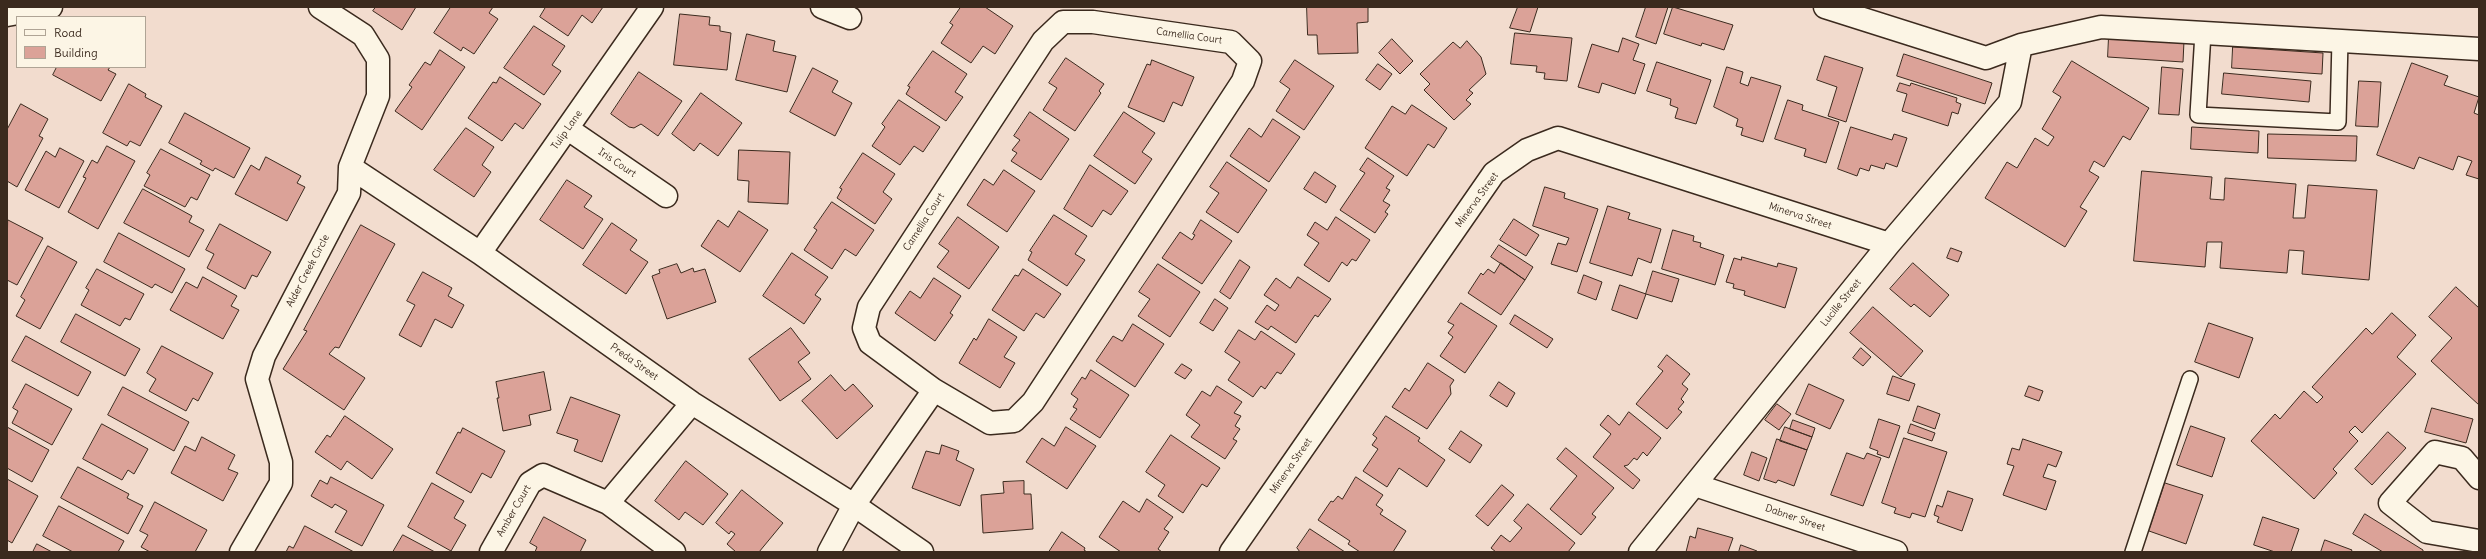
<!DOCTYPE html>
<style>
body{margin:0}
#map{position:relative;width:2486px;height:559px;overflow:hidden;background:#f2dcce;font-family:Delius,sans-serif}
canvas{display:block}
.frame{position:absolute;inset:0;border:8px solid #3b2a1e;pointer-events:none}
.legend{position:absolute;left:16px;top:16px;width:130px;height:52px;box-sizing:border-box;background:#fcf5e5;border:1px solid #afa495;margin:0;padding:5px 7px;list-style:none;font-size:12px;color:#3b2a1e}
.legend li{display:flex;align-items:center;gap:8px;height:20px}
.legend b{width:20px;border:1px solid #afa495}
</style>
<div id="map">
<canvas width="2486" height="559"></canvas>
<div class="frame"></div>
<ul class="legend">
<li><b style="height:5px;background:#fcf5e5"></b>Road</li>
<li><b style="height:11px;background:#dba298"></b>Building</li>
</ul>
</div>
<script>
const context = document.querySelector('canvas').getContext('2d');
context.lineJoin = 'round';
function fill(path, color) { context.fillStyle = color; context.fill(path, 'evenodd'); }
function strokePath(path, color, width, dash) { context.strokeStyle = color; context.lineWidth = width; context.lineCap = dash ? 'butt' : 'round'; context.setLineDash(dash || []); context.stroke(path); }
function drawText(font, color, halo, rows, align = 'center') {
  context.font = font + ' Delius,sans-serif'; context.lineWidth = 4; context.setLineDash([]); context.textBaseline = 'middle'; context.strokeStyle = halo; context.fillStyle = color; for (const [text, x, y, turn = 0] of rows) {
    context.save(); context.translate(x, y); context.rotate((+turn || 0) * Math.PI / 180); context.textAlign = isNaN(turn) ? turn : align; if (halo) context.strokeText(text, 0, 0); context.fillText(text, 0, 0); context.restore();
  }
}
const building = new Path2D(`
 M376 7H416L402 30 373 11Z
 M451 7H493L489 13 498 19 474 54 463 47 461 51 434 33Z
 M546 7H603L592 23 582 15 568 36 540 17Z
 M961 7H985L1013 26 995 54 983 46 971 63 941 43 953 25 950 23Z
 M1307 7H1368V22L1357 23 1358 53 1318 54 1317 35H1308Z
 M1518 7H1538L1530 32 1510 28Z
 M1646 7H1668L1656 44 1636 37Z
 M1673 7 1733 25 1724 50 1702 43 1701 46 1664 34Z
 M680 14 710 17 709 25 720 26V31L731 33 727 70 674 65Z
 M534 26 565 46 552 65 561 71 544 95 504 68Z
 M1515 33 1572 38 1567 81 1544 79 1545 73 1536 72 1537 66 1511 64Z
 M747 34 775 41 773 51 796 56 787 92 736 80Z
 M2109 36 2184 41 2183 62 2108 57Z
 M1623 38 1639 44 1633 60 1645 64 1635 94 1602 83 1599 93 1578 87 1592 44 1618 52Z
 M1392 39 1413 61 1400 74 1379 53Z
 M1467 41 1481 57 1486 74 1469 90 1473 93 1466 100 1471 104 1454 120 1424 90 1430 84 1420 74 1453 42 1460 48Z
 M2233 47 2323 53 2322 74 2232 68Z
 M440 50 465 67 422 130 395 111 412 87 409 85 425 62 430 65Z
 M933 51 967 74 955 92 963 97 946 121 906 94 910 87 908 86Z
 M1904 54 1992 83 1985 104 1897 76Z
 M1825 56 1863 68 1846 122 1828 116 1837 87 1817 80Z
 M1066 58 1104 84 1099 91 1101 93 1075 131 1043 110 1057 88 1049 83Z
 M1152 60 1194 77 1182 106 1173 102 1164 122 1128 107 1147 64 1150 65Z
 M1295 60 1334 86 1304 130 1276 111 1290 89 1280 82Z
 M2072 61 2149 108 2130 140 2123 136 2104 167 2094 161 2089 171 2099 177 2080 207 2087 211 2065 247 1985 198 2007 162 2017 168 2035 138 2048 146 2054 137 2042 129 2061 97 2053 92Z
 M1657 62 1711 80 1696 124 1675 118 1678 108 1670 105 1671 99 1647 91Z
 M2412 63 2448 76 2444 85 2479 97 2474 113 2479 115V179L2466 175 2472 161 2458 156 2453 170 2419 157 2414 169 2377 155Z
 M1378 64 1392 74 1380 90 1366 80Z
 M57 67H110L108 70 116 74 101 101 53 75Z
 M1727 67 1743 72 1740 83 1748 86 1751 77 1781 86 1763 142 1741 135 1743 128 1736 126 1738 119 1714 107Z
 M2162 67 2183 69 2179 115 2159 114Z
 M813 68 838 81 832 92 852 103 835 136 790 112Z
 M639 72 682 101 658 136 641 124 634 128 629 127 611 114Z
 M2224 73 2311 81 2309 102 2222 94Z
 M500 77 541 104 523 129 515 123 502 141 468 118 493 82 496 83Z
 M2359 81 2381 82 2378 127 2356 126Z
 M1900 83 1910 86 1911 83 1957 98 1956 102 1961 104 1958 114 1952 112 1948 126 1902 111 1907 94 1897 91Z
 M129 84 146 94 145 97 162 106 140 146 130 141 127 146 103 133Z
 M701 93 742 123 718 156 700 143 694 151 672 134Z
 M899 100 940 127 923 152 914 146 900 165 872 146 885 127 882 124Z
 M1788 100 1803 105 1802 110 1839 122 1826 163 1804 156 1806 149 1775 139Z
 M21 104 48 119 39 136 43 138 17 187 7 181V130Z
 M1412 105 1447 128 1434 148 1428 144 1407 176 1365 148 1392 106 1405 114Z
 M1030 112 1069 139 1041 180 1011 161 1017 153 1012 150 1020 140 1014 136Z
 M1124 112 1155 133 1142 152 1152 159 1135 184 1094 156Z
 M185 113 250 148 234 178 215 168 213 171 200 164 202 161 169 143Z
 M1273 119 1300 137 1269 182 1230 156 1249 128 1261 137Z
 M1851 127 1892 140 1894 134 1907 138 1897 167 1886 163 1884 169 1871 165 1869 171 1860 168 1857 176 1838 169Z
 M2192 127 2259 131 2258 153 2191 149Z
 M466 128 494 147 482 165 491 172 474 197 434 170Z
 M2268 134 2357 136 2356 161 2268 158Z
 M107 146 135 161 98 229 68 212 86 178 83 177 92 160 97 163Z
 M60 148 84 161 59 208 25 190 46 151 55 157Z
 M161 149 210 175 197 200 191 197 185 207 144 186 150 175 147 173Z
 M739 150 790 152 788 204 748 202 749 181 738 180Z
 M863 153 895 174 883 192 892 199 875 224 837 198 842 189 840 188Z
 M266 157 301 176 297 183 305 187 287 221 235 194 251 165 259 170Z
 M1368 158 1394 176 1386 188 1390 190 1383 201 1390 205 1385 212 1388 214 1375 233 1340 210 1365 173 1360 170Z
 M1227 162 1267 190 1238 233 1206 212 1219 193 1210 187Z
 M1090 165 1128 191 1111 215 1103 210 1092 227 1064 209Z
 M1004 170 1035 191 1007 232 967 205 984 179 993 185Z
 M2142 171 2212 177 2210 199 2224 200 2225 178 2296 184 2293 218H2305L2308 185 2377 190 2369 280 2302 274 2304 251 2289 250 2287 273 2220 268 2222 242H2207L2205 267 2134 261Z
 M1315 172 1336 186 1326 203 1304 189Z
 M567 180 592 196 584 207 603 219 583 249 540 220Z
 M1545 187 1565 193 1564 198 1598 209 1577 272 1551 264 1558 243 1566 245 1569 238 1533 226Z
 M143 189 192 216 189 222 204 230 189 257 124 223Z
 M832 202 874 230 856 256 845 249 832 269 804 250 817 230 814 228Z
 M1608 206 1630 213 1628 219 1661 229 1651 263 1638 258 1632 276 1590 263Z
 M739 211 768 230 740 272 701 246 718 220 728 227Z
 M1054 215 1087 236 1075 254 1085 260 1067 286 1028 260 1032 252 1030 251Z
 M958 217 999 247 969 289 937 267 949 251 939 244Z
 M1336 217 1370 240 1356 261 1352 259 1347 266 1342 262 1329 282 1304 265 1319 243 1307 235 1315 222 1327 230Z
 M1514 219 1539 235 1526 256 1500 240Z
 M8 220 43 238 17 285 7 280Z
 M1201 220 1232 241 1202 284 1162 258 1180 232 1192 240 1195 235 1193 234Z
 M612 223 637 240 630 250 648 262 626 294 583 265Z
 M220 224 271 252 257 277 252 275 245 289 207 268 214 254 206 250Z
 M361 225 395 244 339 348 335 347 329 354 365 378 344 410 283 369 307 331 304 330Z
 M1673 230 1694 236 1693 241 1701 243 1700 247 1724 255 1715 285 1662 269Z
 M119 233 185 269 172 293 155 284 152 288 104 262Z
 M1499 245 1533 267 1525 280 1491 257Z
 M48 246 77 262 40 329 16 316 25 300 21 297Z
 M1951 248 1962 252 1958 262 1947 258Z
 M792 253 828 277 815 295 821 299 804 324 763 296Z
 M1742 257 1777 267 1778 263 1797 268 1785 308 1744 295 1745 291 1733 288 1734 284 1726 282 1734 258 1741 260Z
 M1240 260 1250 267 1230 299 1220 292Z
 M1501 263 1525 280 1501 315 1468 293 1481 273 1483 275 1488 269 1494 273Z
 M1913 263 1949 295 1930 317 1914 304 1911 307 1890 289Z
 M677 264 681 273 693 268 694 272 705 269 716 302 667 319 652 276 660 273 659 270Z
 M1158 264 1200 292 1170 337 1138 316 1150 299 1139 292Z
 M97 269 144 294 130 320 125 318 120 326 81 305 89 290 86 288Z
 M1023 269 1061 294 1044 318 1036 313 1024 331 992 310 1015 275 1018 276Z
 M1653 271 1679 279 1672 302 1646 294Z
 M423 272 452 288 448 296 464 305 452 328 435 319 421 347 399 335 415 305 407 301Z
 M1584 275 1602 282 1596 300 1578 293Z
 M203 277 237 296 231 306 239 310 223 339 170 310 186 282 197 288Z
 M1298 277 1331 299 1318 317 1315 315 1296 343 1271 326 1268 330 1255 322 1267 305 1275 311 1279 305 1264 295 1276 278 1290 288Z
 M934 278 961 296 950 313 953 315 935 341 895 313 910 291 920 298Z
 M1620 285 1646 294 1637 319 1612 310Z
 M2456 287 2479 308V405L2431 361 2452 338 2429 317Z
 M1215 299 1228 308 1213 331 1200 323Z
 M1461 303 1497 326 1465 373 1440 356 1453 337 1448 333 1454 325 1448 322Z
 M1873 307 1923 351 1901 377 1850 333Z
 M2392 313 2416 335 2397 357 2416 374 2362 433 2355 426 2349 432 2358 441 2333 469 2337 473 2314 499 2251 441 2275 414 2280 419 2304 391 2317 403 2323 397 2312 387 2366 328 2372 334Z
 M76 314 140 349 125 376 61 342Z
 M1515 315 1553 339 1547 348 1510 324Z
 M989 319 1017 337 1004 357 1015 363 1000 388 959 363 974 338 976 340Z
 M2209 323 2253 338 2239 378 2195 362Z
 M1133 324 1164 344 1135 387 1096 361 1113 336 1122 341Z
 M791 328 810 353 798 362 811 379 780 401 749 359Z
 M1239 330 1255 340 1261 331 1295 354 1281 374 1277 372 1265 389 1261 386 1253 397 1228 380 1240 362 1225 352Z
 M26 336 91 372 78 396 12 361Z
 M162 346 213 373 198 401 193 398 186 411 149 391 156 379 147 373Z
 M1861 348 1871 357 1863 366 1853 358Z
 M1667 355 1690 374 1682 384 1688 389 1681 399 1684 402 1678 409 1682 412 1667 429 1636 404 1663 371 1658 367Z
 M1428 363 1454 380 1450 386 1451 394 1427 429 1392 407 1405 388 1409 391Z
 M1182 364 1192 370 1185 379 1175 373Z
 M1091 370 1129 395 1100 438 1070 419 1077 409 1073 407 1078 399 1071 394 1082 377 1085 379Z
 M544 372 551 410 529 415 531 425 503 431 497 398H499L496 382Z
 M831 375 845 391 853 384 873 406 837 439 802 401Z
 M1893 376 1915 384 1909 401 1887 394Z
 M1499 382 1515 393 1507 407 1490 396Z
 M26 384 72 409 52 445 12 423 18 411 13 408Z
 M1809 384 1844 400 1830 429 1796 414Z
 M1217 386 1242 402 1234 413 1241 416 1235 426 1240 429 1233 439 1237 441 1225 459 1191 437 1200 425 1186 415 1202 391 1210 396Z
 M2029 386 2043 391 2039 401 2025 396Z
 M123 387 189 422 174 451 108 415Z
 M571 397 620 415 602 462 574 451 578 440 557 433Z
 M1777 404 1791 414 1779 430 1765 420Z
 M1918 406 1940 414 1935 429 1913 421Z
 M2432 408 2473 419 2466 443 2425 432Z
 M1629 412 1661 438 1647 456 1643 452 1637 460 1634 458 1628 465 1624 466 1640 480 1633 489 1593 457 1611 434 1600 425 1608 415 1619 425Z
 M345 416 393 449 372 479 347 461 341 470 315 452 327 435 330 437Z
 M1386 416 1420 438 1418 441 1445 460 1427 487 1399 468 1387 487 1363 471 1378 449 1372 445 1377 438 1373 435Z
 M1879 419 1900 426 1889 458 1877 454 1878 451 1870 448Z
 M1793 420 1815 428 1812 437 1790 429Z
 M102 424 148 449 134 474 128 470 122 480 83 459Z
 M1911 424 1935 433 1932 441 1908 433Z
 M2191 426 2225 438 2212 477 2177 465Z
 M7 427 49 450 32 482 7 468Z
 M1066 427 1096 446 1067 489 1026 462 1042 438 1054 446Z
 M1785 427 1812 437 1807 450 1780 441Z
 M463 428 505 451 491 478 482 473 471 493 436 473 458 432 460 433Z
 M1461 431 1482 445 1470 463 1449 449Z
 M2388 432 2406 448 2372 485 2355 469Z
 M1171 435 1220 468 1207 487 1202 484 1183 513 1158 496 1165 485 1146 472Z
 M202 437 235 455 228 469 238 473 223 501 171 473 185 446 195 451Z
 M1904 438 1947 452 1925 517 1912 513 1910 518 1894 513 1896 508 1882 503Z
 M1777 439 1807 450 1794 486 1778 480 1776 483 1764 479Z
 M2023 439 2062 452 2056 467 2048 464 2043 477 2056 481 2046 510 2003 495 2014 466 2007 464 2012 448 2019 450Z
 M942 445 959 451 956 460 974 469 960 506 912 488 926 451 939 454Z
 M1566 448 1614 488 1592 514 1596 517 1581 535 1550 509 1577 476 1557 459Z
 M1752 452 1767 458 1759 481 1744 475Z
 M1847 453 1864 459 1867 453 1881 458 1863 506 1831 495Z
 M686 461 728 494 703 525 685 512 679 520 655 501Z
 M78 467 129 494 127 498 143 506 128 534 61 498Z
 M331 477 384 505 362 546 335 532 347 511 335 504 332 508 311 496 320 480 327 484Z
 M1356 477 1383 495 1376 505 1383 510 1380 514 1406 531 1393 552H1360L1348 544 1350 541 1318 520 1331 501 1333 502 1338 496 1342 499Z
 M7 479 38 496 12 543 7 540Z
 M1024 481V494H1031L1033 529 983 533 981 495 1004 493 1003 482Z
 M432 483 464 501 454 518 466 525 451 551 408 527Z
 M2165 483 2203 495 2186 544 2149 531Z
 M1502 485 1514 495 1488 526 1476 516Z
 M742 490 783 523 759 552H736L727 544 735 534 731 531 729 534 716 523Z
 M1948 491 1973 499 1962 531 1937 522 1939 517 1934 515 1937 505 1942 507Z
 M1147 499 1173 517 1164 529 1169 532 1158 549 1162 552H1121L1099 537 1123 501 1139 512Z
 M155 502 207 530 195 552H150L141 547 148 535 140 531Z
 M1528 504 1575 543 1568 552H1496L1491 548 1501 535 1510 542 1522 528 1514 521Z
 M59 506 124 541 118 552H73L43 536Z
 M2365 514 2423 550V552H2383L2353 534Z
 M544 517 586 540 580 552H535L537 547 530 543Z
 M2263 517 2299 529 2291 552H2275L2254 545Z
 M305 526 354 552H286L289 546 293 548Z
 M1698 528 1733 538 1728 552H1686L1690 536 1695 538Z
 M1310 529 1345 552H1300L1297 548Z
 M1062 532 1085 548 1084 550 1087 552H1049Z
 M403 535 435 552H393Z
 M2325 540 2352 550 2351 552H2321Z
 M37 544 52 552H33Z
 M1741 545 1757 551V552H1739Z`);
const lane = new Path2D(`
 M2203 33 2198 115 2338 122 2340 40
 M2133 552 2190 379`);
const street = new Path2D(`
 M822 7 850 18
 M1825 7 1986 58 2021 45 2101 27 2479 49
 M7 15 51 7
 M1063 22H1093L1231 42 1250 61 1243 81 1033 402 1014 421 990 423 934 390 870 343 864 328 869 307 1043 41Z
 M568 129 666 196
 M350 167 480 253 692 403 854 505 922 552
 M480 253 652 7
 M2479 478 2462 458 2435 452 2390 503 2427 532 2479 541
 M1695 485 1896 552
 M608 503 692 403
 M241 552 281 483V462L257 379 264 356 349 193 350 167 378 96V59L363 35 320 7
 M491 552 530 483 543 475 608 503 674 552
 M829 552 854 505 934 390
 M1231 552 1494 173 1527 150 1558 138 1889 244
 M1640 552 1889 244 2010 102 2021 45`);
const streetNames = [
 ["Camellia Court",1189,36,8],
 ["Tulip Lane",567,130,-55],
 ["Iris Court",617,163,34],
 ["Minerva Street",1477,200,-54],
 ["Minerva Street",1800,216,18],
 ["Camellia Court",924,222,-57],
 ["Alder Creek Circle",308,271,-62],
 ["Lucille Street",1841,303,-51],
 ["Preda Street",634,362,35],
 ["Minerva Street",1291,466,-55],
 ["Amber Court",514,511,-60],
 ["Dabner Street",1795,518,19]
];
fill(building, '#dba298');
strokePath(building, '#3b2a1e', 1);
strokePath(lane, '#3b2a1e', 18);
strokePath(street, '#3b2a1e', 25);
strokePath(lane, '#fcf5e5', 15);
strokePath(street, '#fcf5e5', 22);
drawText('10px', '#3b2a1e', '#fcf5e5', streetNames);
</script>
